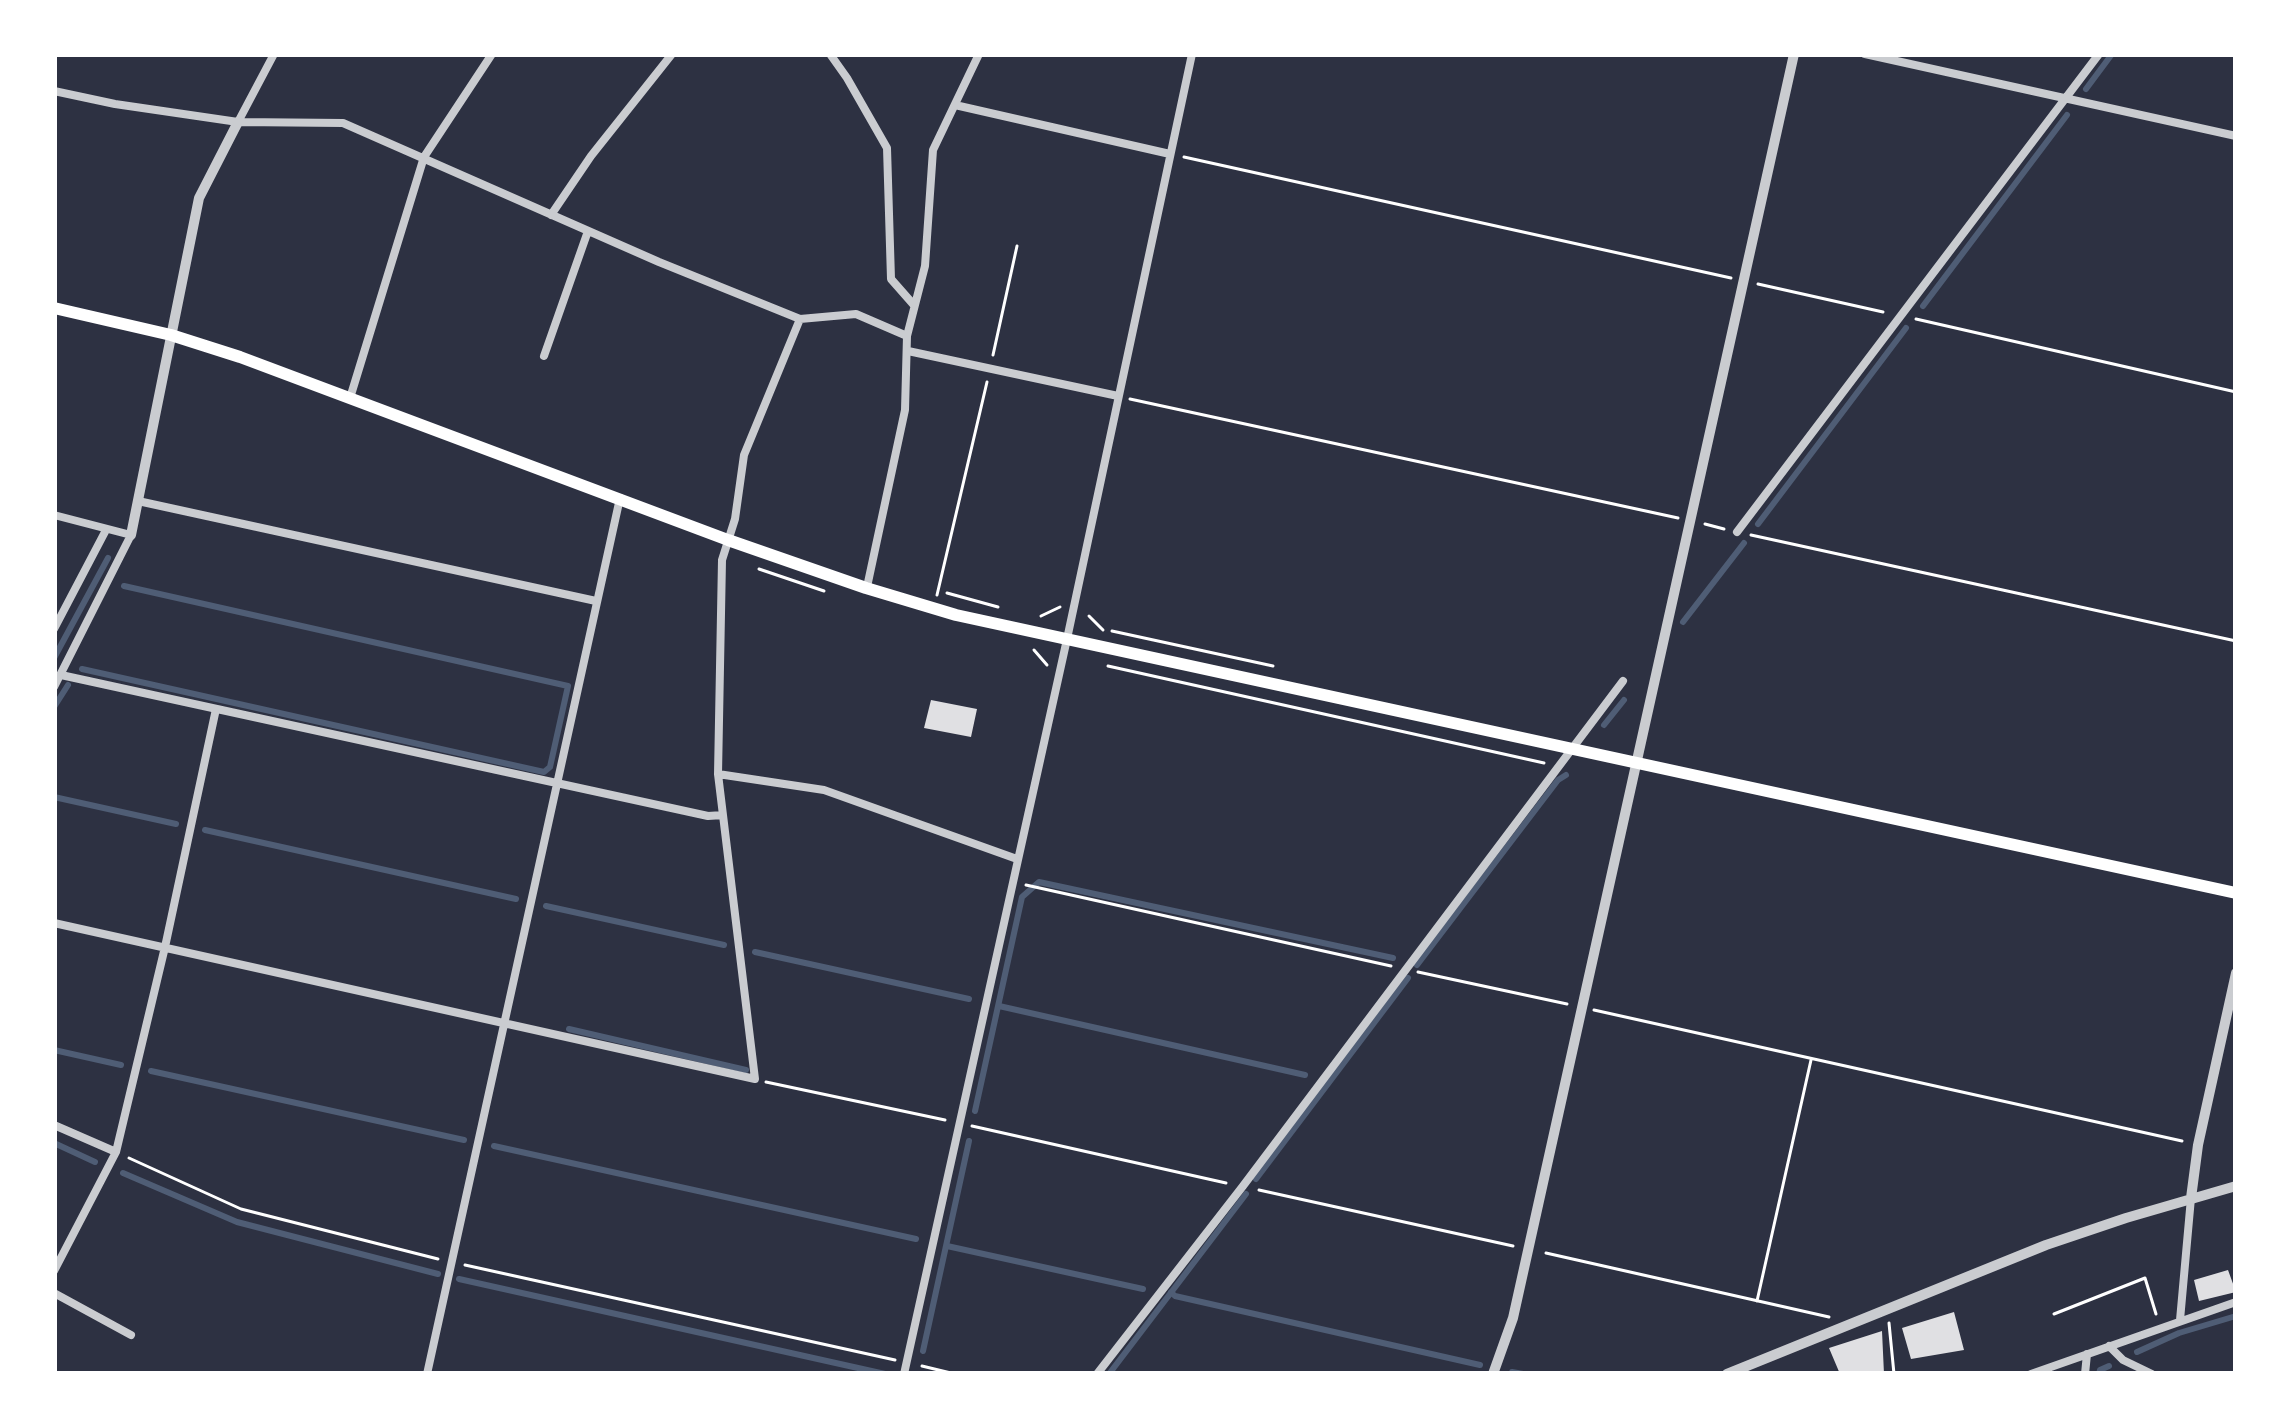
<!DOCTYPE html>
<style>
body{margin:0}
#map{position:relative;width:2290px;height:1428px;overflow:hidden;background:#2d3142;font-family:"Noto Sans",sans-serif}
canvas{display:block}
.frame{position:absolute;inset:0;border:57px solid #fff;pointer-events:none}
</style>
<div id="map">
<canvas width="2290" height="1428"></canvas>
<div class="frame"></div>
</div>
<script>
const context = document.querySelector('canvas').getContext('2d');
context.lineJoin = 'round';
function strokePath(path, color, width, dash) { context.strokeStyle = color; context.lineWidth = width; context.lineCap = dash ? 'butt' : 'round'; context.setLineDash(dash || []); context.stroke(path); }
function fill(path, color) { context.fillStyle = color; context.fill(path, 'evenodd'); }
const stream = new Path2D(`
 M2086 89 2112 54
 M1923 306 2067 115
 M1758 524 1906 328
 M1683 622 1744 543
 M54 658 108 558
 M82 669 544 772 550 767 568 686 124 586
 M54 707 68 685
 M1604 725 1624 700
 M54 797 176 824
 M205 830 516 899
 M546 906 724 945
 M755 952 969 999
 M1417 965 1558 780 1566 775
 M999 1006 1305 1075
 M569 1029 746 1070
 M54 1050 121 1065
 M151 1071 464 1140
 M975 1111 1022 897 1039 882 1393 958
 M54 1143 95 1162
 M494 1146 916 1239
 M123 1173 237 1222 438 1274
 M1256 1179 1408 978
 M947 1246 1143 1289
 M459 1279 885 1374
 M1171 1292 1175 1296 1480 1365
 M923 1351 969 1141
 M2137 1352 2179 1333 2236 1316
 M1512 1372 1523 1374
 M1109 1374 1246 1194
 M2099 1374 2100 1370 2109 1366`);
const building = new Path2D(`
 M931 700 977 709 971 737 924 728Z
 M2228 1270 2236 1292 2199 1301 2194 1280Z
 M1954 1312 1964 1350 1911 1359 1902 1328Z
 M1882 1331 1884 1374H1840L1829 1348Z`);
const path = new Path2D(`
 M1184 157 1731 278
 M1758 284 1883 312
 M1916 319 2236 392
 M993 355 1017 246
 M1130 399 1678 518
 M1705 524 1724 529
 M1751 535 2236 641
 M759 569 824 591
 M947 593 998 607
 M937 595 987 382
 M1041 616 1060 607
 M1089 616 1103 630
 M1112 631 1273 666
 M1034 650 1047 665
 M1108 666 1544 763
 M1026 885 1391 966
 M1418 972 1567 1004
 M1594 1010 2182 1141
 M766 1082 945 1120
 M972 1126 1226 1183
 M129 1158 241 1209 438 1259
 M1259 1190 1513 1246
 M1546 1253 1829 1317
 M465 1265 895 1360
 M1757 1301 1811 1060
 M2054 1314 2145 1278 2156 1314
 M1889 1323 1894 1374
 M922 1366 955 1374`);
const minor = new Path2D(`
 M830 54 847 78 887 148 891 279 913 304
 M1865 54 2236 136
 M54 91 115 104 238 122 343 123 659 262 800 319 856 314 907 336
 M955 105 1170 154
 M238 122 274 54
 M551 215 591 156 672 54
 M908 351 1118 396
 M544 356 588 231
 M350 398 424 157 492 54
 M138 501 596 601
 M54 515 131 535 54 687
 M1737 532 2099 54
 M867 587 905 410 907 336 925 266 933 150 979 54
 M54 629 106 530
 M61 675 708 816 723 815
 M718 774 824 790 1017 859
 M54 923 755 1079 718 774 722 560 735 519 744 455 800 319
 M54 1125 116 1152
 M54 1271 116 1152 165 947 216 709
 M54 1293 131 1335
 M2180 1320 2191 1198
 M2109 1346 2123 1360 2152 1374
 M427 1374 620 498
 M904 1374 1067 639 1192 54
 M1097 1374 1243 1186 1623 681
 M2031 1374 2236 1302
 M2085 1374 2087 1354`);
const tertiary = new Path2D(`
 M131 535 199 198 238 122
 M2191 1198 2198 1145 2236 973
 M1493 1374 1513 1318 1794 54
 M1727 1374 2046 1245 2126 1218 2236 1186`);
const secondary = new Path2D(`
 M54 308 171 335 240 357 728 540 866 588 956 615 2236 893`);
strokePath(stream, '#4f5d75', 6);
fill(building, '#e0e0e3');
strokePath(path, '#fff', 3);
strokePath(minor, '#caccd0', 8);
strokePath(tertiary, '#caccd0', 10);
strokePath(secondary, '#fff', 12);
</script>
